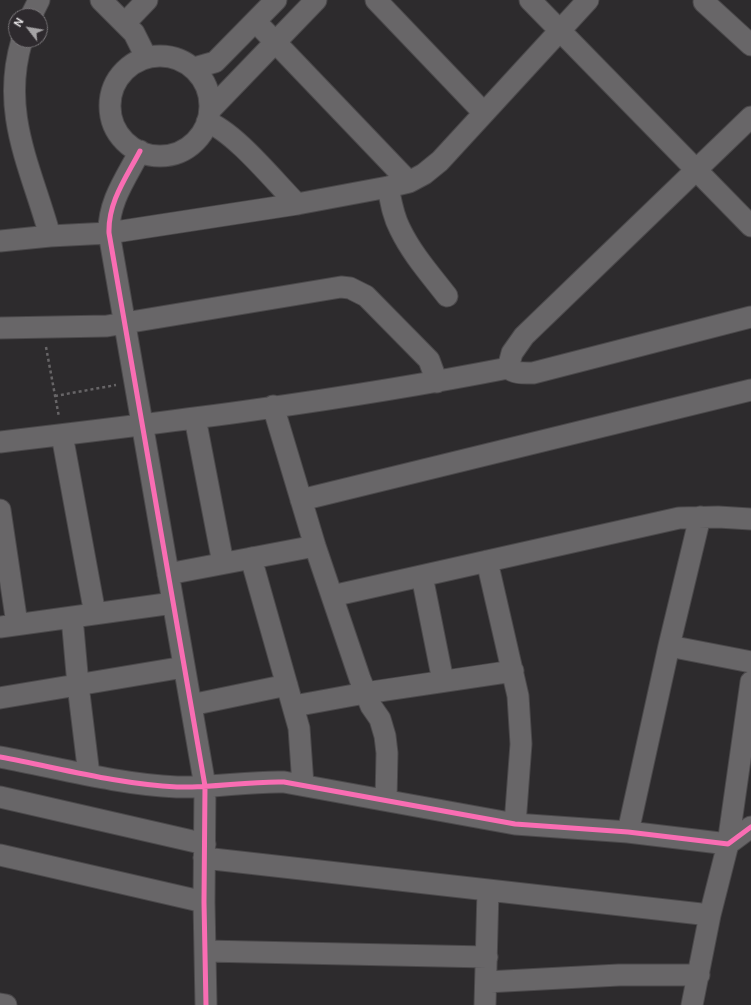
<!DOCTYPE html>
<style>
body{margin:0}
#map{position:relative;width:751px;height:1005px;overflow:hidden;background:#2d2b2d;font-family:"DM Sans",sans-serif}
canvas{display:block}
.north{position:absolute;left:8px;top:8px;width:40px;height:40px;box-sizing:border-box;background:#2e2a2e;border:1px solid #777477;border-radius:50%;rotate:301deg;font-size:11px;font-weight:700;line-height:16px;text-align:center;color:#e5e3e5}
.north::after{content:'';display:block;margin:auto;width:14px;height:18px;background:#a5a3a5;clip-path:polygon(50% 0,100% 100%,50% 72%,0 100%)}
</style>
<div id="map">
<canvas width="751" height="1005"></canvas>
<div class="north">N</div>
</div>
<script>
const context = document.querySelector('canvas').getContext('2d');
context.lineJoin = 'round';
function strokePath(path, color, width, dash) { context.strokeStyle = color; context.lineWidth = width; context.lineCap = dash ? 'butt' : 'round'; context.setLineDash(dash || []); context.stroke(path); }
const path = new Path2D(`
 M46 347 59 417
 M55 396 116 385`);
const street = new Path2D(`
 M101 0 134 33 146 57
 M376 0 484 113
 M530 0 751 226
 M704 2 751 45
 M31 16 39 0
 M256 22 409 182
 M125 23 147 0
 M22 40C0 113 31 167 50 236
 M110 106a50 50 0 1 1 100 0a50 50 0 1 1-100 0Z
 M194 68 215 62 276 0
 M210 110 316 0
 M751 117 524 336 512 353 508 368C515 374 524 373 533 373L751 317
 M207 122C234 131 275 182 297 204
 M140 151C126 178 108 202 109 233L205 786 204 902 206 1005
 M388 187C391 202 393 216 400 229 412 254 430 274 447 296
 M0 241 50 236 109 233 297 204 388 187 409 182 424 174 440 161 588 0
 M0 328 107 326 341 287 350 288 366 296 429 360 437 382
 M273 406 315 546 360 679 371 706 380 719 385 736 387 753 386 800
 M195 418 223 563
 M62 435 95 614
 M0 442C170 422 340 401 508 368
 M301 500 751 390
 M0 510 17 624
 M251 558 299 728 303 785
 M487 561 518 696 521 744 515 824
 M168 574 315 546
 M422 576 443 681
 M332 596 679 518 718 517 751 519
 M72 617 78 685 89 775
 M0 627 173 603
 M669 646 751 662
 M0 698 184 667
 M191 705 287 685
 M294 706 365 693 513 671
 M0 757C59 768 117 784 177 787 213 788 248 781 284 782L515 824 628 832 728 844 751 827
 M0 797 205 844
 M628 832 669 646 700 517
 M0 855 204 902
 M204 858 710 915
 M205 951 487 957
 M486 982 619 975H699
 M0 1004 6 1005
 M485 1005 488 890
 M692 1005 710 915 728 844 751 682`);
const cycleway = new Path2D(`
 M140 151C126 178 108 202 109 233L205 786 204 902 206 1005
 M0 757C59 768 117 784 177 787 213 788 248 781 284 782L515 824 628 832 728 844 751 827`);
strokePath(street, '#4b494b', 23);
strokePath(path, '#676567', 2.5, [3, 3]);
strokePath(street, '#686668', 21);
strokePath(cycleway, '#f96db3', 5);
</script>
